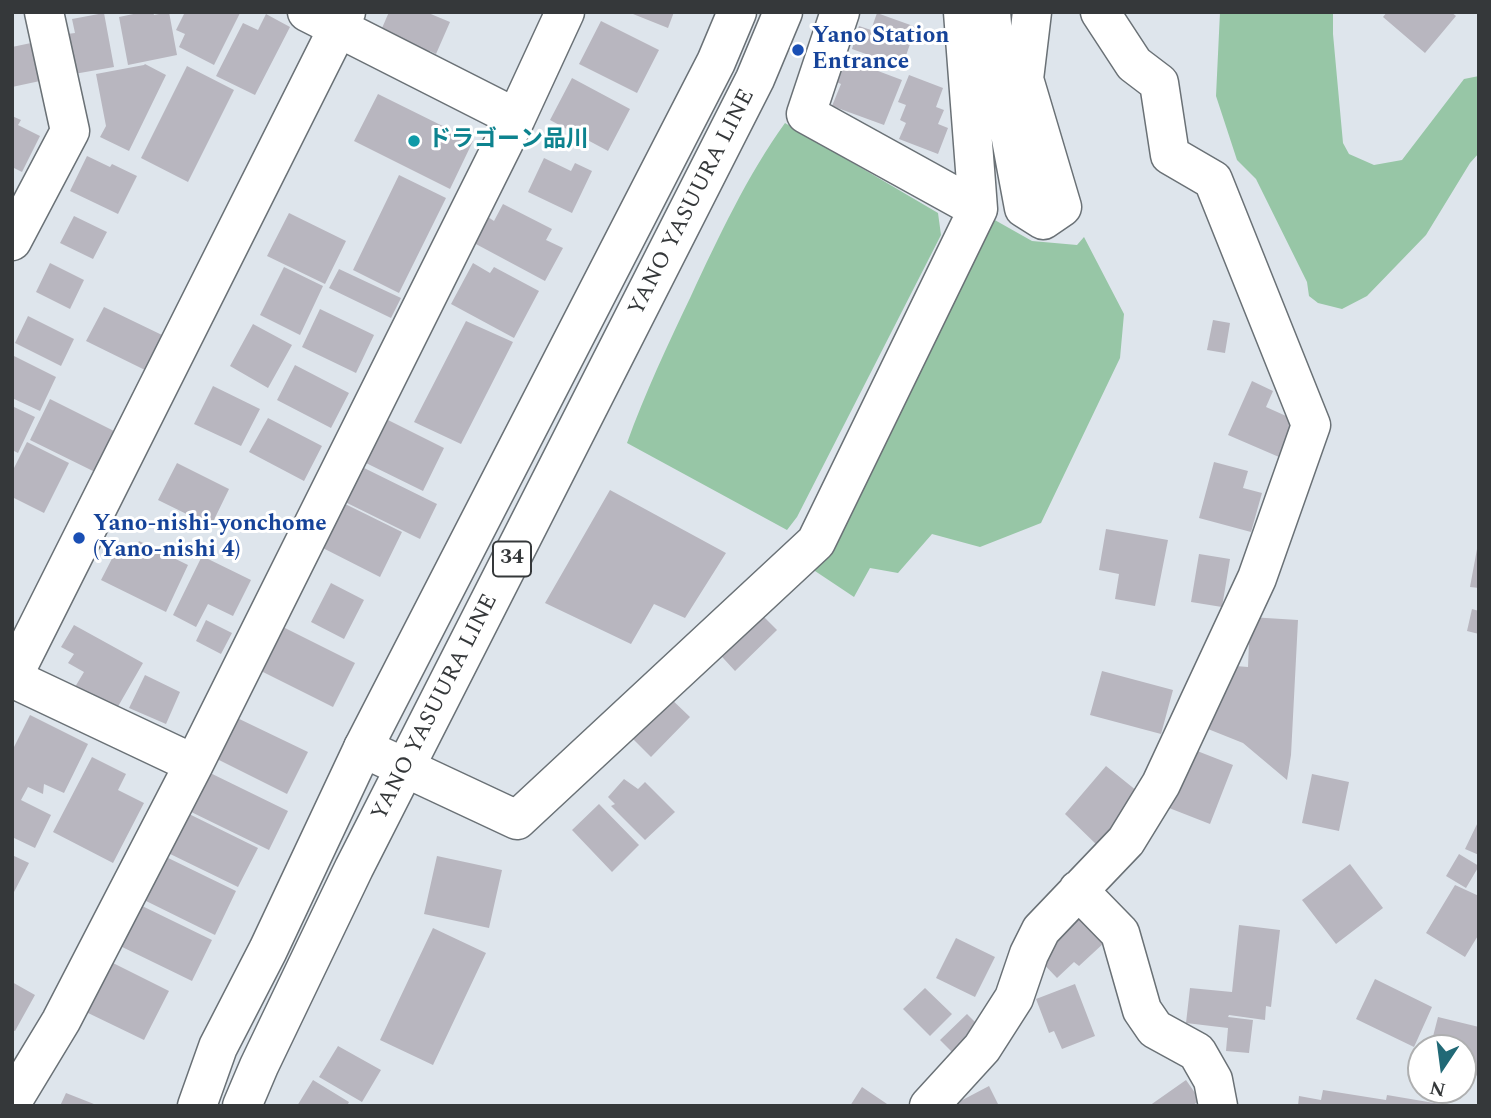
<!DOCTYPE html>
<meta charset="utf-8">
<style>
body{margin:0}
#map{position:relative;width:1491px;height:1118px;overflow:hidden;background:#dee5ec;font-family:Spectral,serif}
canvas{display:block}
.frame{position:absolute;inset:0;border:14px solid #35383a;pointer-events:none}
.north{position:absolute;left:1407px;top:1034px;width:70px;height:70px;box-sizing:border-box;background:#fff;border:2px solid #aeafb0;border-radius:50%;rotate:193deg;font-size:19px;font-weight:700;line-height:28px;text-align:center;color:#35383a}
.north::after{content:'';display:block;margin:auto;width:24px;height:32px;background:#216976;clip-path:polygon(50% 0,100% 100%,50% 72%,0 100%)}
</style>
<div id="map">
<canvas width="1491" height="1118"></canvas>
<div class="frame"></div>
<div class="north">N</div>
</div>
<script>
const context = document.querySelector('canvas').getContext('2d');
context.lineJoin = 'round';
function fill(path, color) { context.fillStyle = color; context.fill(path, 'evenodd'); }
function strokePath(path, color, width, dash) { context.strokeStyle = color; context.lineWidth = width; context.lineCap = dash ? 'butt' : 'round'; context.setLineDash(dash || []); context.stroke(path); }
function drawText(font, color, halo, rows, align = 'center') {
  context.font = font + ' Spectral,"Noto Sans JP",serif'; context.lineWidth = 6; context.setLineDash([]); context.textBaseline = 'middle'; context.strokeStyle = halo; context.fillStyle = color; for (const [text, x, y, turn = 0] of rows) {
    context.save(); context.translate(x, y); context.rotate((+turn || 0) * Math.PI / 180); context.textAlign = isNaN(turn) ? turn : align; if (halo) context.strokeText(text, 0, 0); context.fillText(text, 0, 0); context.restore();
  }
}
const green = new Path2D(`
 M1220 12H1333V34L1343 143 1349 154 1374 165 1402 160 1464 79 1479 76V153L1470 163 1426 235 1367 296 1342 309 1318 303 1309 296 1307 282 1256 179 1237 160 1216 96Z
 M785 123 938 213 941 235 797 517 787 530 627 443C645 393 668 344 691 296 718 238 748 174 785 123Z
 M993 219 1032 241 1077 245 1084 237 1124 314 1120 358 1041 523 980 547 932 534 898 573 870 568 854 597 809 567Z`);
const building = new Path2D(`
 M143 12H153L154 15 169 12 177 55 128 65 119 17Z
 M185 12 240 13 214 65 179 47 185 34 176 30Z
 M389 12H426L450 22 436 54 430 51 428 56 379 35Z
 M628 12H674L668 28Z
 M1387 12H1451L1456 16 1425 53 1383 17Z
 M104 13 114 67 74 74 67 34 75 33 72 19Z
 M877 13 916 27 902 67 852 49 859 26 871 30Z
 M266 14 290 27 255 95 216 76 243 23 258 30Z
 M601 21 659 50 637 93 579 64Z
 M31 43 40 81 12 87V47Z
 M841 62 852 67 854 62 902 80 884 125 832 106 841 84 834 81Z
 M145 64 166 75 129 151 100 137 106 126 96 74 144 65Z
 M187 66 234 90 188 182 141 158Z
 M909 75 943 88 936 107 944 110 938 124 948 128 938 154 899 139 906 123 900 120 906 105 898 102Z
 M572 78 630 109 608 151 550 120Z
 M378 94 473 141 450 189 354 141Z
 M12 116 21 120 18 125 40 136 22 172 12 167Z
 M87 156 110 167 112 164 137 176 118 214 70 191Z
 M544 158 571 171 575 163 592 171 572 213 528 192Z
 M399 175 446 198 399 293 353 270Z
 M503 204 552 229 546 240 563 248 545 281 474 243 488 217 494 221Z
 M289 213 346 241 325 284 267 256Z
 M74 216 107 232 93 259 60 243Z
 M50 263 84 280 70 309 36 292Z
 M473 263 490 273 494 267 539 291 514 338 451 304Z
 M284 267 323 286 300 335 260 315Z
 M339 269 401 298 391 318 329 288Z
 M104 307 162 335 145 370 86 341Z
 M320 309 374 335 356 373 302 347Z
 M28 316 74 339 61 366 15 343Z
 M1213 320 1230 323 1225 353 1207 350Z
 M466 321 513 342 461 444 414 422Z
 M253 324 292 345 268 388 230 366Z
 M12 355 56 377 40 411 12 398Z
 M295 365 349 393 331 428 277 400Z
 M1252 381 1273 391 1266 407 1295 420 1279 457 1228 435Z
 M213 386 260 409 241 446 194 424Z
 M50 399 114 431 95 472 30 440Z
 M12 406 35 417 18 453 12 450Z
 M268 418 322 446 304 481 249 452Z
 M388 420 444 448 423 491 366 463Z
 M27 442 69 463 44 513 12 497V472Z
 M1214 462 1248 471 1243 488 1262 493 1251 532 1199 518Z
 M177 463 229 489 211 526 158 500Z
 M356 464 437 504 420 539 339 499Z
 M610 490 726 553 685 618 654 604 631 644 545 603Z
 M335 499 402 532 380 577 313 543Z
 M1106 529 1168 540 1155 606 1115 599 1119 574 1099 570Z
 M139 541 188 565 166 612 101 580 120 543 134 550Z
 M1477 549H1479V588L1470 587Z
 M1199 554 1230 559 1222 607 1191 602Z
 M202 556 251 580 233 616 208 604 196 627 173 615Z
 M331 583 364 600 344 639 311 622Z
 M755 608 777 630 735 671 714 648Z
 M1472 609 1479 611V634L1467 631Z
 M1250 617 1298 620 1291 755 1287 780 1243 743 1198 725 1223 665 1248 667Z
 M206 620 232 633 221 654 196 641Z
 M273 622 355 663 333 707 251 666Z
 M74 625 143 663 116 710 75 687 84 672 68 663 74 654 61 647Z
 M1102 671 1173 690 1161 734 1090 715Z
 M145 675 180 692 166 724 129 708Z
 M666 694 690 717 651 757 627 733Z
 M30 715 88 744 64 793 44 784 43 794 28 787 21 800 51 815 35 848 12 837V751Z
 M231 715 308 752 287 794 211 756Z
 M1187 747 1233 765 1210 824 1164 806Z
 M92 757 126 774 118 790 144 803 113 863 53 832Z
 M1106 766 1137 791 1100 848 1065 814Z
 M200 768 288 811 269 850 181 807Z
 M1312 774 1349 782 1339 831 1302 823Z
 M624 779 638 789 645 782 675 812 645 840 611 806 615 804 608 797Z
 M599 804 639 845 612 872 572 830Z
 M183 811 258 848 238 887 164 851Z
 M1479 820V855L1465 849Z
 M1459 854 1479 866 1466 888 1446 876Z
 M12 855 29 863 14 892 12 891Z
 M162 855 236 891 215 935 140 898Z
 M437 856 502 870 489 928 424 914Z
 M1350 864 1383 908 1336 944 1302 900Z
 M1455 885 1479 896V934L1465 957 1426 933Z
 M136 903 212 940 192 981 116 944Z
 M1078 914 1105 942 1079 966 1074 962 1057 978 1035 955Z
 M1239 925 1280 930 1271 1007 1266 1006 1265 1020 1229 1015 1228 1017 1253 1020 1249 1053 1226 1051 1228 1028 1186 1023 1190 988 1232 992Z
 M433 928 486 953 433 1065 380 1040Z
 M956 938 995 957 975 997 936 978Z
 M111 962 169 991 144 1040 86 1012Z
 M1375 979 1432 1007 1414 1047 1356 1019Z
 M12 982 35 995 15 1031 12 1030Z
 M1075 984 1095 1036 1062 1049 1054 1031 1049 1033 1036 999Z
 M925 988 952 1014 930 1036 903 1009Z
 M967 1014 984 1031 956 1056 940 1040Z
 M1438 1017 1479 1027V1076L1463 1073V1048H1430Z
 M338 1046 381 1070 362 1102 319 1077Z
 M313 1080 349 1102 347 1106H297Z
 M1186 1080 1200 1100 1192 1106H1149Z
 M989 1086 999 1106H951Z
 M862 1087 890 1106H850Z
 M1323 1090 1386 1100 1387 1095 1440 1104V1106H1298L1299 1096 1321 1100Z
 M66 1093 99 1106H60Z`);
const minor = new Path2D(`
 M307 12 516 118
 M840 12 806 114 978 209
 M991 12 994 48 1024 208 1043 220 1062 207 1024 79 1032 12
 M12 241 70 131 44 12
 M12 678 194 764
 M363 748 517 820 816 542 978 209 963 12
 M1078 890 1120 933 1142 1010 1155 1029 1197 1052 1213 1080 1218 1106
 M12 1102 61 1021 194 764 516 118 565 12
 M929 1106 982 1048 1014 998 1029 954 1041 930 1126 841 1161 784 1257 578 1311 425 1213 180 1170 155 1159 83 1134 64 1100 12`);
const tertiary = new Path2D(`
 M12 678 346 12`);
const primary = new Path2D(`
 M197 1106 218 1047 268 950 363 748 716 62 737 12
 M242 1106 259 1066 354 868 755 79 783 12`);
const markers = [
 [798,50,7,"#1a4fb4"],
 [414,141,7,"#0f9aa8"],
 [79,538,7,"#1a4fb4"]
];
const shields = [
 [512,559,38]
];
const shieldNames = [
 ["34",512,559]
];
const transitNames = [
 ["Yano Station",812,37],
 ["Entrance",812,63],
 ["Yano-nishi-yonchome",93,525],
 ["(Yano-nishi 4)",93,551]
];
const cultureNames = [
 ["ドラゴーン品川",428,141]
];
const streetNames = [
 ["YANO YASUURA LINE",693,203,-63],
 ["YANO YASUURA LINE",436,708,-63]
];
fill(green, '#97c6a6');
fill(building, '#b8b6bf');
strokePath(minor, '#6a7176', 41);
strokePath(tertiary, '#6a7176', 41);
strokePath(primary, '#6a7176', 41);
strokePath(minor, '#fff', 38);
strokePath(tertiary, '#fff', 38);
strokePath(primary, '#fff', 38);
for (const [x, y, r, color] of markers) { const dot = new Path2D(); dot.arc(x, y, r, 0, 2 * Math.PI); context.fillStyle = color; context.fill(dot); strokePath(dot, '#fff', 2.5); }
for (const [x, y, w] of shields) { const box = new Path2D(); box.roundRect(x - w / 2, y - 17.5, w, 35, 5); context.fillStyle = '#fff'; context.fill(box); strokePath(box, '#35383a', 2); }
drawText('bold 21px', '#35383a', null, shieldNames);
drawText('bold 23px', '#164399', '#fff', transitNames, 'left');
drawText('bold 23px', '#0d838f', '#fff', cultureNames, 'left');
drawText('23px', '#35383a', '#fff', streetNames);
</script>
